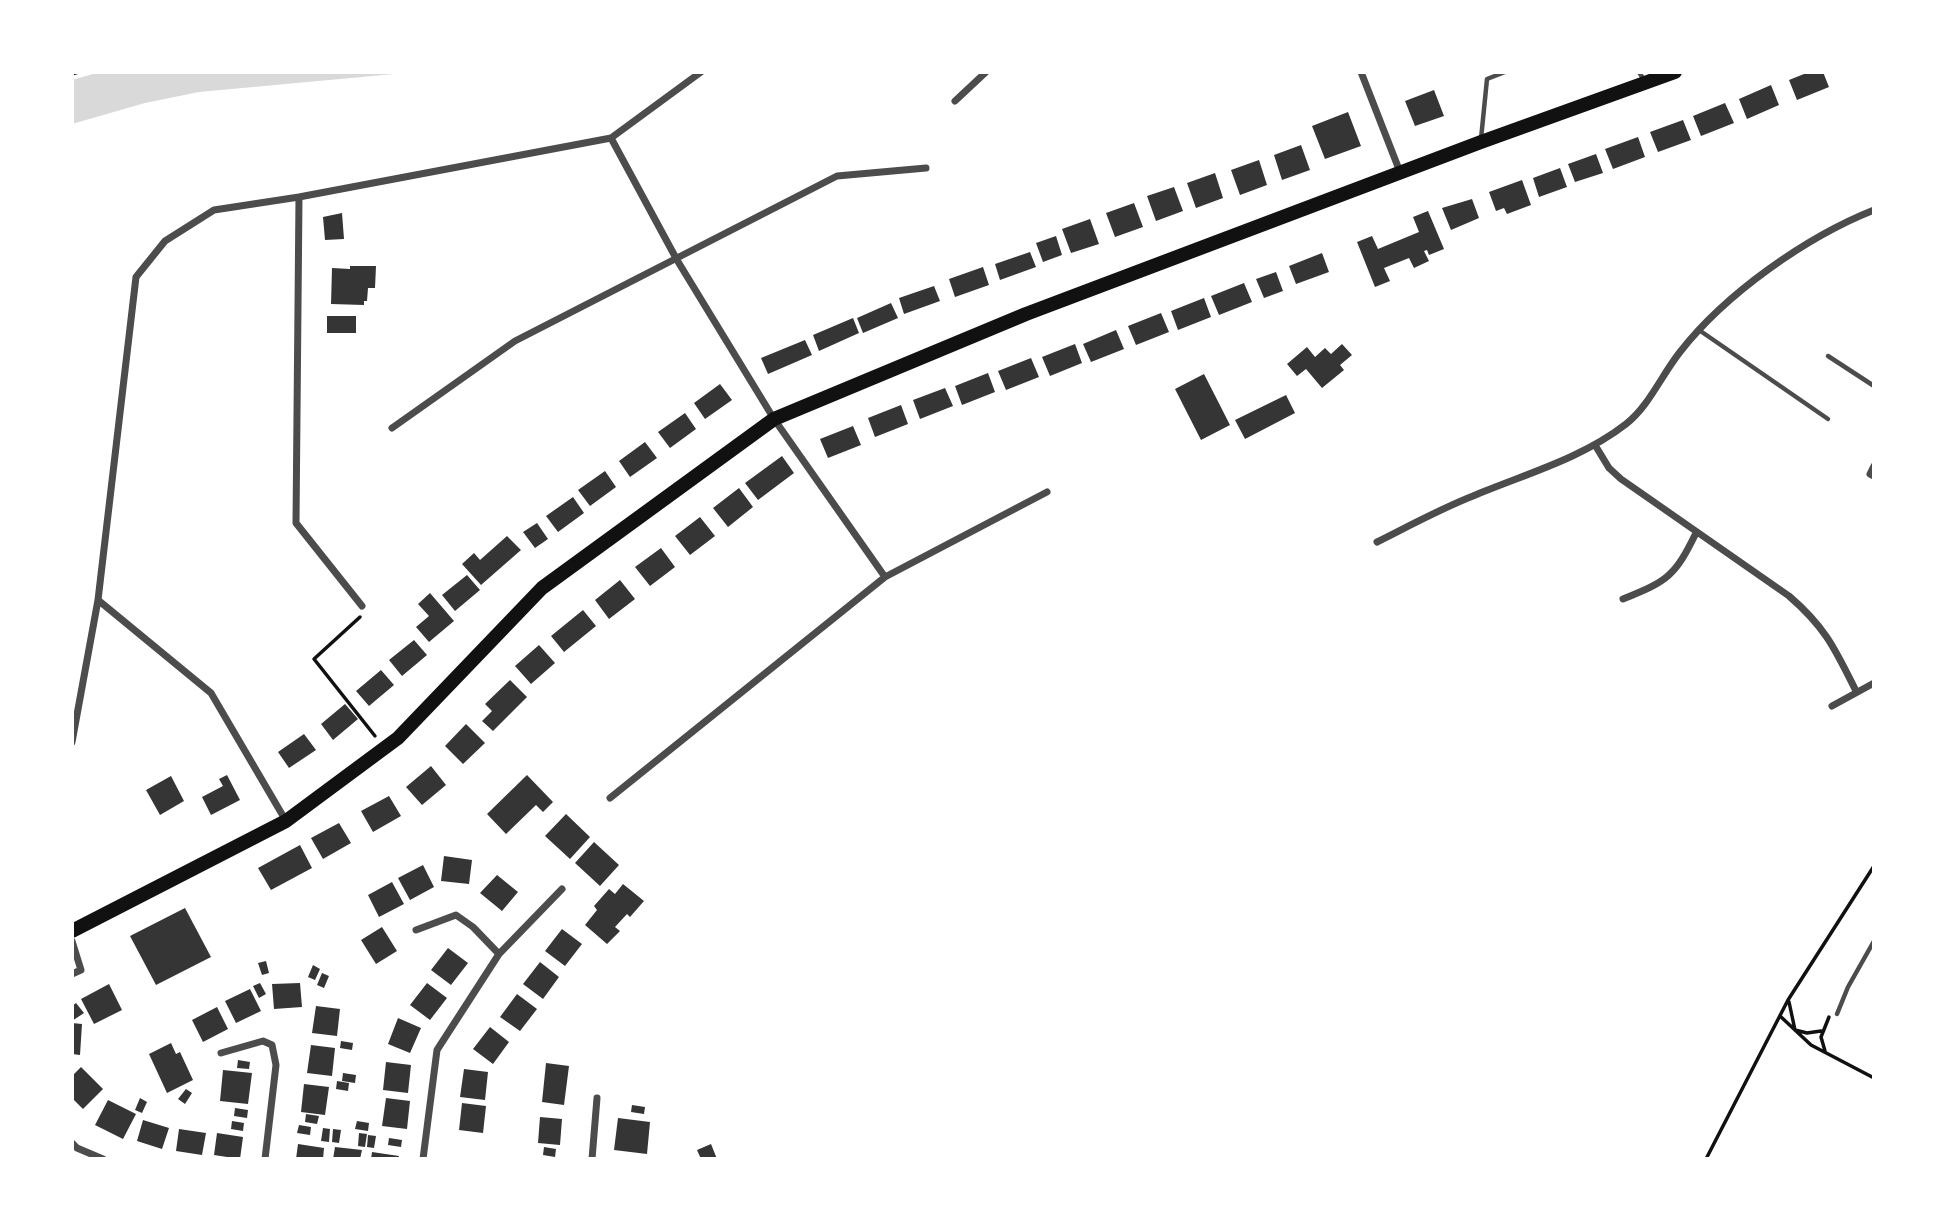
<!DOCTYPE html>
<style>
body{margin:0}
#map{position:relative;width:1946px;height:1231px;overflow:hidden;background:#fff;font-family:"PT Sans",sans-serif}
canvas{display:block}
.frame{position:absolute;inset:0;border:74px solid #fff;pointer-events:none}
</style>
<div id="map">
<canvas width="1946" height="1231"></canvas>
<div class="frame"></div>
</div>
<script>
const context = document.querySelector('canvas').getContext('2d');
context.lineJoin = 'round';
function fill(path, color) { context.fillStyle = color; context.fill(path, 'evenodd'); }
function strokePath(path, color, width, dash) { context.strokeStyle = color; context.lineWidth = width; context.lineCap = dash ? 'butt' : 'round'; context.setLineDash(dash || []); context.stroke(path); }
const water = new Path2D(`
 M100 72H416L199 92 145 103 72 124V80Z`);
const building = new Path2D(`
 M1809 72H1823L1829 87 1797 100 1789 80Z
 M1771 85 1779 105 1747 119 1739 99Z
 M1434 90 1444 116 1415 126 1405 101Z
 M1725 103 1734 123 1701 136 1693 116Z
 M1348 112 1361 146 1325 159 1312 126Z
 M1683 120 1691 140 1658 152 1650 132Z
 M1638 137 1645 157 1613 169 1605 149Z
 M1301 145 1310 170 1282 180 1274 155Z
 M1596 154 1603 173 1575 182 1568 164Z
 M1259 160 1267 185 1240 195 1231 170Z
 M1560 168 1567 187 1539 197 1533 178Z
 M1215 173 1223 198 1196 208 1187 183Z
 M1522 180 1531 205 1507 214 1504 208 1496 211 1489 192Z
 M1174 187 1183 211 1156 221 1147 196Z
 M1472 199 1479 218 1451 230 1442 208Z
 M1134 203 1143 227 1115 237 1106 213Z
 M1428 211 1444 249 1429 255 1427 250 1424 251 1429 261 1414 268 1409 258 1384 268 1390 281 1375 287 1357 242 1372 236 1378 249 1419 232 1413 217Z
 M342 213 344 239 325 240 323 217Z
 M1090 219 1099 244 1071 253 1062 229Z
 M1056 236 1062 255 1043 262 1036 243Z
 M1030 252 1036 267 1000 280 995 264Z
 M1322 253 1329 272 1296 284 1289 266Z
 M350 266H376L375 288H368L367 301H364V305L331 304 332 268 350 269Z
 M983 267 989 285 955 297 949 279Z
 M1276 272 1283 291 1264 298 1256 279Z
 M1244 283 1252 302 1219 315 1211 296Z
 M934 286 940 301 904 314 899 298Z
 M1204 298 1211 317 1178 330 1171 311Z
 M891 303 898 318 863 333 857 318Z
 M1161 313 1169 332 1136 345 1128 326Z
 M327 316H356V333H327Z
 M853 318 859 333 819 351 813 335Z
 M1116 330 1124 349 1091 362 1083 344Z
 M805 340 812 355 768 374 761 358Z
 M1075 344 1082 363 1050 376 1042 357Z
 M1342 344 1352 355 1340 365 1344 370 1322 388 1306 369 1297 376 1287 364 1307 347 1315 357 1325 348 1331 354Z
 M1031 358 1039 377 1006 390 998 371Z
 M988 373 995 392 962 405 955 386Z
 M1204 374 1230 425 1201 440 1175 389Z
 M720 384 732 400 705 419 694 403Z
 M945 388 953 406 920 419 913 400Z
 M1286 395 1295 413 1245 439 1235 420Z
 M901 405 908 424 875 437 868 418Z
 M685 413 696 429 670 448 658 432Z
 M853 426 861 445 828 458 820 439Z
 M645 442 657 458 630 477 619 461Z
 M782 456 794 473 758 500 745 483Z
 M605 471 616 487 590 506 578 490Z
 M739 488 753 507 728 527 713 508Z
 M573 497 584 513 558 532 546 516Z
 M700 517 715 536 690 555 675 536Z
 M537 523 548 539 535 548 523 532Z
 M507 536 521 550 481 585 462 564 474 553 480 560Z
 M661 548 675 567 650 586 635 567Z
 M467 575 480 590 455 611 442 595Z
 M620 580 635 599 609 619 595 600Z
 M430 593 454 621 429 642 416 627 429 616 418 604Z
 M583 610 596 626 564 652 551 636Z
 M414 640 427 655 402 676 389 660Z
 M539 645 555 663 531 684 515 666Z
 M381 670 394 685 369 706 356 691Z
 M510 680 527 697 493 731 482 721 492 711 485 704Z
 M345 704 358 719 333 740 321 724Z
 M466 724 485 743 463 764 445 746Z
 M304 734 316 750 289 768 278 752Z
 M431 766 446 785 422 805 406 787Z
 M227 775 240 800 211 815 202 797 223 786 219 779Z
 M527 775 553 802 543 812 536 805 506 834 487 814Z
 M171 776 184 801 160 815 146 790Z
 M389 796 401 816 373 832 361 811Z
 M566 814 590 837 570 859 545 836Z
 M339 823 351 843 323 859 311 838Z
 M594 842 619 865 600 886 575 863Z
 M300 845 312 868 271 890 258 868Z
 M444 856 472 860 469 884 441 881Z
 M423 865 434 887 410 900 398 878Z
 M497 875 518 892 502 911 480 893Z
 M392 882 404 904 379 917 368 895Z
 M623 884 644 901 630 917 627 914 615 927 620 931 607 944 585 925 597 910 594 906 609 889 615 894Z
 M185 908 211 957 156 985 130 936Z
 M382 927 397 951 376 964 361 940Z
 M562 929 582 944 565 966 545 951Z
 M448 948 468 963 451 985 431 970Z
 M266 961 269 973 262 975 258 963Z
 M540 962 559 977 543 999 523 984Z
 M313 965 320 969 315 980 308 977Z
 M322 973 329 976 324 988 317 985Z
 M260 983 266 994 259 998 253 986Z
 M300 983 302 1007 274 1009 272 984Z
 M427 983 447 998 430 1020 410 1005Z
 M109 984 122 1010 94 1024 81 999Z
 M250 989 261 1011 236 1023 225 1001Z
 M517 994 537 1009 520 1031 500 1017Z
 M76 1003 84 1013 72 1021V1006Z
 M316 1006 340 1009 337 1036 312 1033Z
 M217 1007 228 1029 203 1042 192 1020Z
 M398 1018 421 1028 410 1053 388 1044Z
 M72 1023 82 1024 80 1055 72 1054Z
 M490 1027 509 1042 493 1064 473 1049Z
 M341 1041 353 1043 352 1050 340 1048Z
 M171 1043 176 1054 180 1052 193 1080 167 1093 149 1054Z
 M311 1045 335 1048 332 1076 307 1073Z
 M238 1060 250 1062 249 1069 237 1068Z
 M386 1062 411 1065 408 1093 383 1090Z
 M546 1063 569 1066 564 1105 542 1102Z
 M81 1067 103 1089 83 1109 72 1098V1076Z
 M464 1069 488 1072 485 1100 460 1097Z
 M223 1070 252 1073 248 1104 220 1101Z
 M343 1073 356 1075 355 1083 342 1081Z
 M337 1081 349 1083 348 1091 336 1089Z
 M304 1084 329 1087 325 1115 301 1112Z
 M186 1089 192 1093 185 1104 178 1099Z
 M140 1098 147 1102 142 1113 135 1110Z
 M386 1098 410 1101 407 1129 382 1126Z
 M108 1100 136 1114 123 1139 95 1125Z
 M462 1103 486 1106 483 1133 459 1130Z
 M632 1105 645 1107 644 1114 631 1112Z
 M235 1108 248 1110 247 1118 234 1116Z
 M306 1114 319 1116 317 1124 305 1122Z
 M540 1117 562 1119 560 1145 538 1143Z
 M618 1118 650 1122 647 1154 614 1150Z
 M143 1120 169 1128 162 1149 137 1141Z
 M232 1121 244 1123 243 1131 231 1129Z
 M357 1121 369 1123 368 1131 355 1129Z
 M299 1125 311 1127 310 1135 297 1133Z
 M323 1128 330 1129 329 1142 321 1141Z
 M179 1129 206 1133 202 1155 176 1151Z
 M333 1129 341 1130 339 1143 332 1142Z
 M217 1133 243 1137 240 1159 214 1155Z
 M359 1133 367 1134 365 1147 358 1146Z
 M368 1135 376 1136 374 1148 367 1147Z
 M389 1138 402 1140 401 1147 388 1145Z
 M298 1144 324 1148 323 1159H296Z
 M711 1144 717 1159H701L697 1150Z
 M335 1147 362 1150 360 1159H333Z
 M544 1147 556 1149 555 1157 543 1155Z
 M372 1152 399 1156 398 1159H371Z`);
const path = new Path2D(`
 M72 74 78 72
 M360 617 314 659 375 736
 M1789 1002 1795 1030 1807 1033 1821 1031
 M1780 1016 1811 1045 1874 1078
 M1825 1051 1821 1037 1829 1017
 M1706 1159 1788 1000 1874 866`);
const service = new Path2D(`
 M1639 72 1644 80
 M1481 139 1487 79 1505 72
 M1699 330 1828 419
 M1828 356 1874 386
 M1837 1014 1848 987 1874 941`);
const minor = new Path2D(`
 M1361 72 1400 172
 M955 101 986 72
 M611 138 701 72
 M299 197 296 523 362 606
 M392 428 515 341 837 176 926 168
 M1595 445 1609 468 1621 479 1789 596C1826 628 1835 649 1856 691
 M1874 466 1870 474 1874 476
 M1377 542C1409 526 1440 509 1473 496 1525 474 1581 459 1626 424 1649 406 1661 376 1680 352 1725 294 1806 237 1874 210
 M1623 599C1668 581 1675 576 1696 533
 M1832 706 1874 683
 M72 742 98 600
 M610 798 885 577 1047 492
 M286 821 211 693 98 600 136 277 165 241 214 210 299 197 611 138 677 260 774 419 885 577
 M416 930 456 915 473 927 499 954
 M72 941 81 970 72 974
 M221 1053 263 1041 272 1045 276 1065 265 1159
 M72 1143 77 1148 103 1159
 M423 1159 437 1050 499 954 562 889
 M592 1159 597 1098`);
const primary = new Path2D(`
 M72 931 286 821 398 738 542 588 774 419 1026 314 1481 142 1675 72`);
fill(water, '#d9d9d9');
fill(building, '#353535');
strokePath(path, '#111', 3.5);
strokePath(service, '#4c4c4c', 4.5);
strokePath(minor, '#4c4c4c', 7);
strokePath(primary, '#111', 14);
</script>
